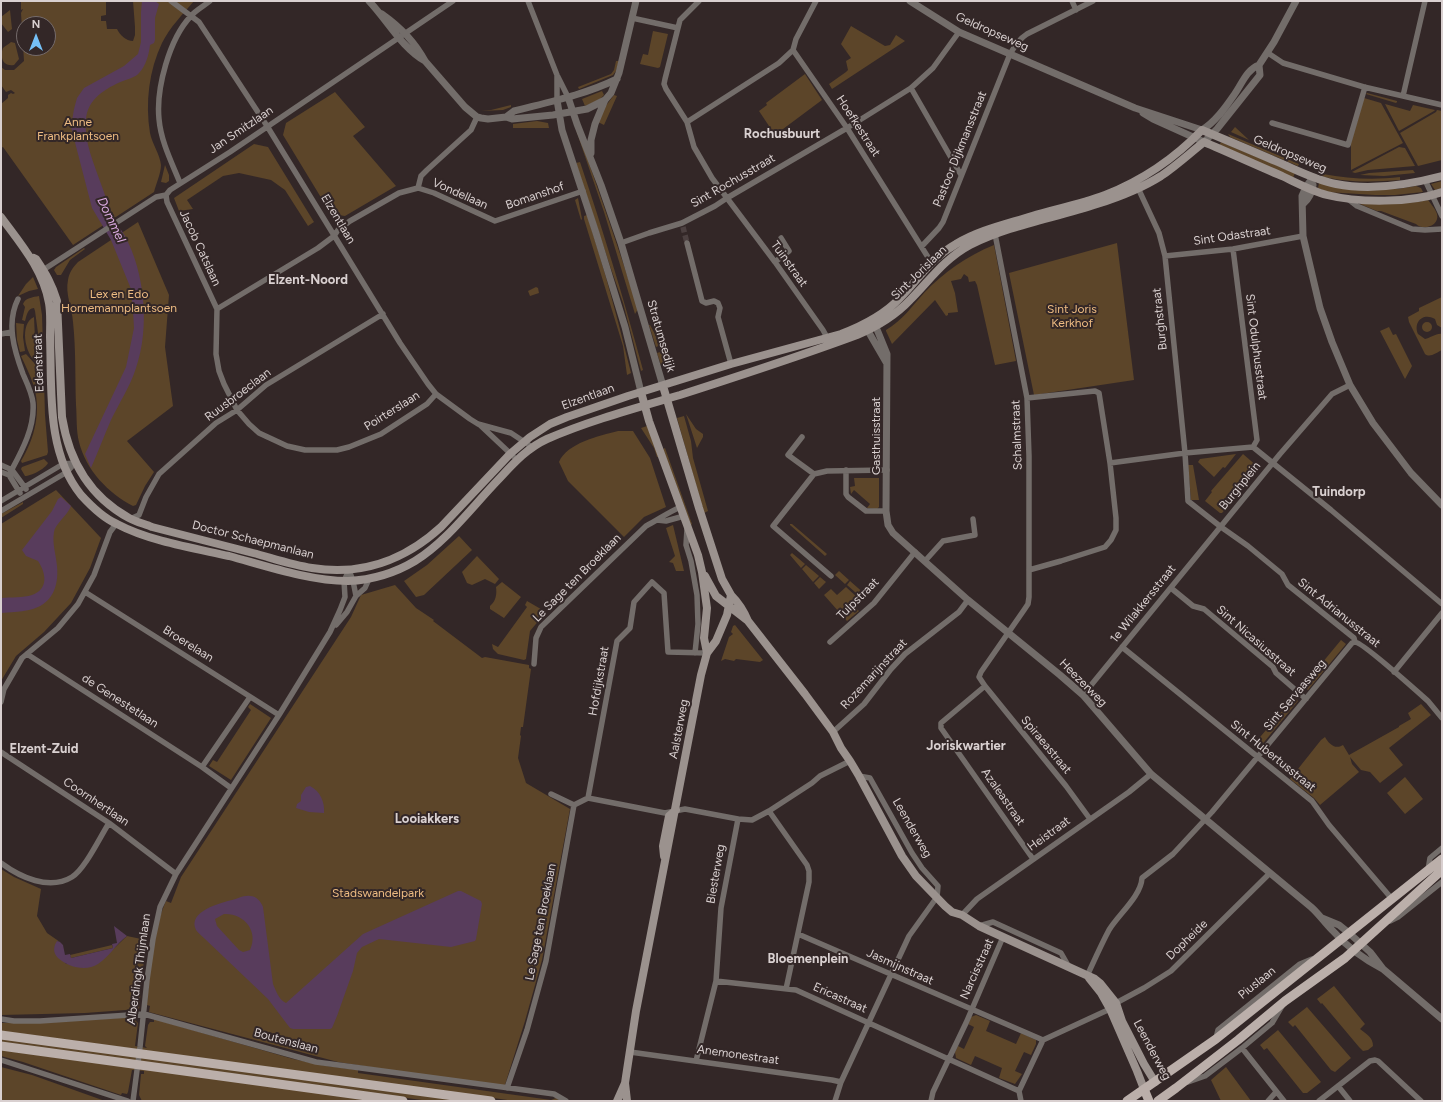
<!DOCTYPE html>
<style>
body{margin:0}
#map{position:relative;width:1443px;height:1102px;overflow:hidden;background:#332727;font-family:Figtree,sans-serif}
canvas{display:block}
.frame{position:absolute;inset:0;border:2px solid #d9d0d0;pointer-events:none}
.north{position:absolute;left:16px;top:16px;width:40px;height:40px;box-sizing:border-box;background:#332727;border:1px solid #756b6b;border-radius:50%;rotate:0deg;font-size:11px;font-weight:700;line-height:16px;text-align:center;color:#d9d0d0}
.north::after{content:'';display:block;margin:auto;width:14px;height:18px;background:#75c0f6;clip-path:polygon(50% 0,100% 100%,50% 72%,0 100%)}
</style>
<div id="map">
<canvas width="1443" height="1102"></canvas>
<div class="frame"></div>
<div class="north">N</div>
</div>
<script>
const context = document.querySelector('canvas').getContext('2d');
context.lineJoin = 'round';
function fill(path, color) { context.fillStyle = color; context.fill(path, 'evenodd'); }
function strokePath(path, color, width, dash) { context.strokeStyle = color; context.lineWidth = width; context.lineCap = dash ? 'butt' : 'round'; context.setLineDash(dash || []); context.stroke(path); }
function drawText(font, color, halo, rows, align = 'center') {
  context.font = font + ' Figtree,sans-serif'; context.lineWidth = 4; context.setLineDash([]); context.textBaseline = 'middle'; context.strokeStyle = halo; context.fillStyle = color; for (const [text, x, y, turn = 0] of rows) {
    context.save(); context.translate(x, y); context.rotate((+turn || 0) * Math.PI / 180); context.textAlign = isNaN(turn) ? turn : align; if (halo) context.strokeText(text, 0, 0); context.fillText(text, 0, 0); context.restore();
  }
}
const green = new Path2D(`
 M21 1H106V15L101 16V21H106L107 29H117C120 35 126 41 133 41L135 35V27L133 1H194C183 14 170 27 162 43 149 70 145 103 150 133 152 144 160 154 161 165 161 173 156 184 154 192L73 245 3 147 1 148V104L8 98V95L11 93 13 94 15 93 11 90 6 92 1 85V67L5 70H14L24 61 21 13 23 9 21 10ZM24 24H48V48H24Z
 M10 10 12 29 8 32 1 23V17Z
 M851 26 885 46 890 45 896 35 905 41 832 89 829 84 846 72 848 70 846 61 851 58 841 44Z
 M653 31 668 34 660 67 658 68 640 64 643 54 648 55Z
 M11 42 15 43 19 59 14 65C2 67 0 56 3 48 5 46 9 44 11 42Z
 M616 61H619L616 71 613 75 579 89 578 87 611 74 614 70Z
 M805 74 822 100 775 135 759 111 767 105 766 103Z
 M602 91 604 95 599 100 585 106 582 99Z
 M335 92 365 127 353 136 396 186 345 216 331 214 283 135 286 123Z
 M1367 93 1397 101V102L1396 103 1366 94Z
 M614 95 617 96 604 125 598 122 605 107Z
 M1364 98 1381 103 1403 143 1351 170V142Z
 M1385 104 1410 111 1413 105 1435 110 1434 111 1399 131Z
 M511 105V107L503 110 481 111 491 110Z
 M1437 110 1442 111V160L1418 166 1400 133 1436 112Z
 M537 121 548 123 549 128H513V124Z
 M1235 127 1249 140 1231 132Z
 M577 129C598 189 619 249 638 309L635 314 604 212 576 130Z
 M1228 134 1299 164 1298 166 1230 137Z
 M1221 142 1295 173 1293 178 1219 146Z
 M254 144 268 147 314 222 308 226 285 190 271 180 239 173 223 176 187 200 193 209 179 211 174 198Z
 M1399 147 1405 148 1415 166 1368 170 1355 173 1352 172Z
 M580 162C603 230 624 300 643 370L641 371 623 303 610 266 576 163Z
 M165 165 169 175V181L166 183 161 182Z
 M1413 170 1415 173 1384 176 1360 175 1369 173Z
 M1323 174C1349 179 1375 180 1400 177V180C1374 182 1346 183 1321 176Z
 M1442 181V188L1435 190 1431 184Z
 M1319 183 1398 189 1416 186 1421 188 1423 192 1395 195H1375L1327 192 1318 188Z
 M578 198 582 219 581 220 575 200Z
 M1428 200C1431 204 1436 210 1437 214 1440 226 1423 231 1416 224L1381 211H1377L1360 204 1417 202Z
 M587 215C604 267 618 320 631 373L627 375 623 346 584 219V216Z
 M138 222 169 295 165 347 173 406 127 441 154 472 145 486 136 505 133 506C108 493 86 470 79 442 76 430 77 417 76 405 75 378 76 350 73 322 72 308 65 294 68 280 69 273 73 267 78 262Z
 M1117 243 1134 380 1034 395 1009 273Z
 M994 245 1016 361 995 365 977 285 975 281 969 282 968 277 964 274 961 279 951 281 955 293 958 312 948 313V315L946 316 935 300 892 344 886 331V330C902 321 913 305 924 293 944 272 967 256 994 245Z
 M84 248 85 249 70 260 61 275H57L54 270 56 267Z
 M33 277 38 289 29 291 18 296 26 284Z
 M536 287 538 288 539 293 530 296 528 291Z
 M39 296 42 315 45 415 48 452 47 455 22 463 21 461C35 438 42 410 33 384 30 374 25 365 21 356L26 354 35 364H38V333L35 311 34 308C27 309 27 315 25 321L22 320 25 307 23 304C25 298 33 297 39 296Z
 M1442 297V328L1437 325 1435 319C1423 312 1413 322 1418 334L1425 339C1431 338 1436 333 1442 334V350C1436 353 1430 358 1425 354L1409 322 1408 317 1419 311V308Z
 M34 317 36 362C25 354 19 324 34 317Z
 M1422 327a5 5 0 1 1 10 0a5 5 0 1 1-10 0Z
 M16 323 24 324 23 337 25 351 20 352 17 340Z
 M649 325H650L661 345 656 347Z
 M1389 327 1393 335 1396 334 1412 366 1405 379 1380 331Z
 M663 351 668 362 661 365 657 353Z
 M686 414 696 429 703 434V437L697 448Z
 M684 416 691 441 693 458 708 511 704 513 677 418Z
 M647 426 659 457H657L654 448 641 428Z
 M618 431H633L650 458 666 507 644 517 624 537 568 481 559 462C567 443 599 436 618 431Z
 M665 448 692 524 691 525 663 449Z
 M1236 454 1225 468 1223 467 1214 477 1198 462 1200 459Z
 M1243 454 1258 467V470L1240 492 1234 488 1223 501 1229 505 1222 513H1220L1205 501 1212 492 1211 491Z
 M44 459 48 463C45 469 31 476 25 476L21 469 22 467Z
 M1188 465H1193L1199 500H1191Z
 M854 478H879V507L877 509 867 508 870 504 854 490 851 494 850 487 855 486Z
 M56 490 101 538 90 568 71 603 44 632 16 656 1 681V524Z
 M23 502V504L1 518V514Z
 M790 524H792L827 554 825 556 790 525Z
 M673 525 684 571H676L673 563 669 562 675 556 666 528Z
 M459 536 472 550 424 595 416 597 404 581 427 565Z
 M792 553 805 564 801 568 790 555Z
 M477 556 499 579 495 584 485 579 472 585 467 583 462 572Z
 M806 565 819 576 813 582 802 569Z
 M839 571 849 580 845 584 835 575Z
 M820 577 826 582 819 589 814 583Z
 M850 581 866 595 863 599 847 585Z
 M502 582 521 597 504 618 490 609V606C496 601 497 594 496 587Z
 M395 585 416 608 434 620 433 621 482 658 485 657 529 665V668L531 669 523 727H521L520 735 521 736 518 758 526 783 570 809 542 960 525 1021 504 1088 338 1062 149 1012 150 1006 147 1005C150 971 152 933 166 901L171 903 181 877 351 617 361 595Z
 M846 587 858 598 852 604 859 611 847 621 824 595 831 589 837 595Z
 M527 601 546 612 530 631 526 659 524 660 498 654 493 649 492 644 498 647 527 607 525 605Z
 M735 625 763 660 760 662 736 659 734 661 725 659 721 661 729 637 733 634 731 632 733 626Z
 M1341 640 1346 644 1308 690 1303 686Z
 M1294 697 1298 701 1260 747 1255 743Z
 M250 704 271 718 231 780 209 766 213 760 217 762 251 710 248 707Z
 M1421 704 1431 715 1389 748 1403 765 1380 783 1370 772 1361 770 1350 757 1352 764 1359 772 1320 805 1314 798 1290 779 1321 740 1325 737C1329 744 1335 750 1343 745L1349 755 1399 727V726L1411 719 1408 713Z
 M1405 777 1423 799 1405 814 1387 793Z
 M1 869 14 877 41 889 37 916 47 933 60 942 57 941 66 964 106 956 127 936 146 940 139 1009 85 1013 1 1015Z
 M112 945 113 948 71 958 70 955Z
 M1334 986 1365 1024 1360 1029C1366 1034 1373 1037 1373 1046L1368 1050 1363 1051 1359 1047 1322 1003 1321 1004 1317 999Z
 M1307 1007 1351 1058 1335 1072 1331 1070 1295 1025 1293 1027 1288 1022Z
 M976 1015 990 1021 986 1031 1016 1044 1021 1033 1036 1040V1044L1031 1055 1024 1052 1015 1071 1022 1074 1015 1084 999 1078 1002 1068 975 1056 971 1065 956 1058 955 1052 958 1046 964 1049 974 1027 968 1024 971 1017Z
 M133 1017 134 1019 138 1023 135 1046 147 1048 145 1046 148 1025 150 1022H154V1019L293 1059 327 1066 358 1070V1073L551 1100 556 1098 561 1101H515L1 1031V1023H40Z
 M1278 1030 1321 1082 1307 1093H1303L1267 1048 1264 1050 1260 1045Z
 M1 1038 467 1101H429L1 1043Z
 M1 1050 379 1101H142L139 1095 141 1074H144V1071L132 1070 128 1092 127 1094 122 1093 121 1095 23 1062 1 1056Z
 M1 1067 32 1075 105 1101H1Z
 M1226 1067 1251 1101H1221L1211 1080Z`);
const water = new Path2D(`
 M142 1H155L159 4 155 18V40L154 43 150 45C149 54 146 66 139 73 136 77 128 79 123 81 106 88 87 99 86 120 84 143 94 163 101 184 105 194 108 205 112 215 116 223 121 229 125 236 145 273 150 328 136 368 130 387 119 403 111 420 104 436 98 452 91 468L85 454 126 367 134 328 133 311 131 289 111 240 92 208 71 127 74 109 77 98 84 88 124 66 138 54 141 42V12Z
 M61 497 71 506C67 516 55 524 54 532 52 543 56 555 57 566 59 587 52 605 29 610 20 612 10 612 1 613V598C11 597 23 598 32 595 49 589 46 573 38 561L26 556 22 550 52 511 58 499Z
 M310 786C320 791 325 802 324 813L309 812 296 808 297 804 301 801V795L306 787Z
 M458 891H461L481 901 482 904 476 939 475 941 451 947 379 939 362 947 357 953 353 971 337 1016 332 1028 330 1029H293L290 1028 268 999 205 939C202 936 198 933 196 930 187 911 221 903 232 900 237 899 244 895 250 896 257 896 261 902 263 907L273 984C276 991 279 1000 286 1003L363 934ZM224 914C244 913 259 931 250 950L243 952 239 950 217 926 215 919Z
 M114 926 127 936C116 944 109 957 98 964 86 972 68 967 58 958 53 953 53 947 57 941L60 942 63 945 65 955 70 954 71 958 113 948 112 944 117 943Z`);
const minorTunnel = new Path2D(`
 M683 227 687 243`);
const minor = new Path2D(`
 M171 1 199 22 267 126 400 343 428 384 436 394 470 419 478 424 511 433 532 447
 M528 1 557 75 568 97
 M699 1 680 20 665 79 664 84 666 89 687 122 694 147 712 178 775 262 823 330 829 341
 M816 1 796 39 793 50 847 128 931 262
 M1072 1 1076 10
 M632 18 678 28
 M1268 53 1283 63 1364 87 1442 105
 M557 75V100
 M911 88 961 175
 M1403 96 1425 1
 M687 122 779 63 793 50
 M1272 123 1348 145 1365 87
 M1425 180 1442 216
 M180 183C172 163 161 142 159 119 156 89 169 39 191 16 196 10 204 6 210 1
 M418 188 421 176 427 170 471 130 477 117
 M1138 188 1159 233 1165 256 1185 453 1188 501 1221 527 1248 546 1282 574 1288 585 1354 638 1355 642C1362 642 1419 693 1428 701 1433 707 1437 712 1442 718
 M166 195 167 202 217 309 216 354 219 371 224 384 237 410 249 424 259 433 287 446 305 450H337L349 447 381 434 427 404 436 394
 M1348 199 1357 206 1412 229 1425 230 1442 229
 M995 234 1027 398 1029 456V597L1028 604 1024 610 981 672 979 677 985 686 941 723V728L1033 859
 M621 243 649 233 682 223 715 206 727 198 847 128 911 88 933 68 959 32
 M687 243 702 301 706 303 714 301 718 303 720 308 718 317 731 364
 M922 246 939 228 943 222 1010 54C1015 46 1019 39 1027 34L1093 1
 M1233 249 1257 440 1253 447
 M1165 256 1233 249 1303 236
 M775 262 789 251 781 238
 M40 272 156 197 166 195 170 190 230 152 453 1
 M217 309 318 248 334 236 338 230 350 221 399 193 418 188 434 193 495 221 583 191
 M1 334 12 332
 M1027 398 1095 391 1099 393 1110 463 1116 518V530L1111 540 1105 547 1061 561 1029 570
 M480 425 513 456
 M802 437 788 455 814 474
 M1110 463 1185 453 1253 447 1331 510 1442 604
 M1 465 12 470 26 489
 M846 470V494L848 497 866 511H886
 M1 472 9 475 20 493
 M9 475C20 454 35 429 33 403 32 393 27 383 23 374 14 350 6 323 18 299
 M1 501 63 464 75 463
 M1 511 67 472 75 463
 M130 519 139 515 146 497 159 474 216 423 237 410 266 385 383 314
 M657 520 666 521 684 516
 M687 529 686 545 691 561 697 595 698 624 695 653
 M925 561 943 541 975 535 973 519
 M349 570 353 581 356 596
 M831 576 773 526 814 474 827 471 887 470
 M1171 588 1193 606 1204 609 1273 667 1276 673 1306 699
 M85 592 279 715
 M336 625 347 612 356 596 365 588 369 579
 M830 642 874 603 915 552
 M1122 647 1312 801 1329 825 1392 899
 M27 654 202 767 231 788
 M534 664 536 638 541 627 646 526C658 520 668 512 681 507
 M1394 672 1442 613
 M985 686 1066 786 1090 819
 M1083 695 1280 454 1332 394 1350 385
 M1 702 4 689 22 658 58 628 78 604 94 575 110 532 116 524
 M833 732 864 704 891 669 905 654 959 612 968 600
 M1 752 109 823 176 874
 M202 767 250 697
 M551 794 574 805
 M588 798 617 641 630 628 634 602 652 582 664 593 668 652 707 653
 M574 805 588 798 665 813 685 809 738 819 752 820 769 811 812 783 820 776 850 761
 M769 811 807 865 809 871V882L786 989
 M1 863C20 877 49 891 72 877 85 869 100 837 109 823
 M1428 870 1430 858 1442 848
 M962 915 977 899 1129 792 1151 774
 M1390 921 1398 917 1442 882
 M979 926 993 922 1061 953 1069 967
 M1087 976C1094 961 1101 945 1109 930 1119 914 1141 896 1142 878L1173 854 1212 812 1352 643 1355 642
 M716 981 796 990 1019 1091 1043 1040 798 934
 M1 1019 14 1021H40L144 1014 316 1062 554 1094 566 1101
 M1216 1038 1218 1030 1300 964 1312 959
 M1043 1040 1110 1009 1116 1003 1144 988 1171 971 1270 873
 M1242 1048 1284 1101
 M630 1052 832 1080 841 1082
 M1 1060 128 1101
 M696 1061 716 981 721 908 738 819
 M1188 1082 1205 1076 1242 1048 1272 1023 1282 1006
 M1338 1086 1350 1101
 M507 1088 527 1030 546 961 574 805
 M1019 1091 1021 1101
 M133 1101 140 1047 147 980 153 939 160 907 176 874 279 715 330 632 340 610 345 597 344 581 349 570
 M835 1101 841 1082 909 936 937 897 938 886 922 868 912 853 870 778 859 776
 M931 1101 933 1092 966 1023 1003 937
 M1268 1101 1276 1092
 M1319 1101 1370 1061 1375 1060 1378 1061 1421 1101`);
const tertiary = new Path2D(`
 M369 1C388 21 401 47 425 61
 M910 1 959 32 1135 108 1202 130C1215 122 1225 108 1234 95 1242 84 1246 70 1259 65
 M382 14C399 26 415 42 425 61L465 107 477 117 481 118 488 119 506 117 512 119 553 115 587 109 605 100
 M568 97 577 124 601 185 621 243 663 386
 M557 100 562 130 596 233 625 327 641 392
 M1143 113 1153 119 1204 142 1217 129 1260 75 1259 65 1274 42 1296 1
 M506 117 514 111C549 102 584 95 617 79
 M591 153V140L595 124 605 100 611 93 619 73 636 1
 M1313 177 1306 187 1302 196 1303 236 1320 308 1332 342 1350 385 1373 423 1411 473 1442 505
 M1303 204C1309 199 1312 193 1313 185
 M886 362 868 331 869 322 876 327 887 354 886 511 888 525 893 533 968 600 1060 675 1083 695 1151 774 1311 907C1319 914 1324 922 1332 930 1347 947 1363 959 1383 969
 M1322 918 1339 925 1349 933 1370 952 1383 969 1442 1019`);
const secondary = new Path2D(`
 M1 217C20 243 43 269 49 303 51 314 50 326 50 337 52 389 46 452 81 495 91 506 103 518 117 524 149 541 193 548 229 556 266 566 310 581 348 581 371 580 395 573 415 561 447 541 472 507 498 480 513 464 527 448 547 439 588 421 636 408 680 395 739 376 798 357 857 335 876 327 895 316 910 300 930 280 944 259 970 245 1009 225 1055 218 1097 204 1119 197 1142 188 1161 176 1176 166 1190 153 1204 142 1230 153 1256 165 1282 176 1297 183 1312 191 1327 195 1359 203 1411 203 1442 192
 M34 258 36 259C46 274 52 284 57 301L62 417C69 461 89 496 129 518 136 522 145 524 152 527 186 536 219 544 253 553 272 558 292 565 312 568 361 576 405 560 441 527L510 454 530 437 550 424 567 417 628 396 731 364 841 334C862 326 884 315 900 298 920 278 930 259 956 244 979 230 1007 224 1032 216 1056 209 1081 204 1105 195 1141 181 1175 158 1202 130 1226 140 1250 150 1273 160 1293 168 1314 180 1336 184 1371 191 1408 185 1442 176
 M641 392 649 421 698 555 702 572 706 601 707 608 704 638 707 653
 M705 576 716 596 747 620
 M731 595C739 603 744 611 748 621L805 694 833 732 841 748 850 761 859 776 902 856 916 876 945 906 952 912 962 915 979 926 1003 937 1095 979 1100 983 1116 1003 1122 1021 1144 1064 1155 1082
 M664 856 663 846 669 816 676 810
 M1089 978 1101 993 1110 1009 1137 1071 1144 1089
 M617 1101 625 1083
 M627 1101 625 1083 636 1011 701 675 707 653 716 641 727 615 731 595 722 579 699 508 663 386`);
const primary = new Path2D(`
 M1 1035 491 1101
 M1 1046 403 1101
 M1144 1089 1149 1101
 M1127 1101 1216 1039 1442 859
 M1158 1101 1176 1088 1238 1040 1285 1001 1345 958 1442 870`);
const streetNames = [
 ["Geldropseweg",992,32,24],
 ["Hoefkestraat",858,126,57],
 ["Jan Smitzlaan",241,130,-34],
 ["Pastoor Dijkmansstraat",960,149,-68],
 ["Geldropseweg",1290,154,23],
 ["Sint Rochusstraat",733,181,-30],
 ["Vondellaan",460,194,24],
 ["Bomanshof",535,196,-19],
 ["Elzentlaan",338,219,59],
 ["Sint Odastraat",1232,236,-8],
 ["Jacob Catslaan",200,248,65],
 ["Tuinstraat",789,264,54],
 ["Sint Jorislaan",919,273,-44],
 ["Burghstraat",1160,319,-96],
 ["Stratumsedijk",661,336,74],
 ["Sint Odulphusstraat",1256,347,83],
 ["Edenstraat",39,363,-92],
 ["Ruusbroeclaan",238,395,-37],
 ["Elzentlaan",588,397,-20],
 ["Poirterslaan",392,411,-32],
 ["Schalmstraat",1017,435,-92],
 ["Gasthuisstraat",876,436,-90],
 ["Burghplein",1240,486,-51],
 ["Doctor Schaepmanlaan",253,540,14],
 ["Le Sage ten Broeklaan",577,578,-45],
 ["Tulpstraat",858,599,-45],
 ["1e Wilakkersstraat",1143,604,-51],
 ["Sint Adrianusstraat",1339,613,39],
 ["Sint Nicasiusstraat",1256,641,41],
 ["Broerelaan",188,644,32],
 ["Rozemarijnstraat",874,674,-47],
 ["Hofdijkstraat",599,681,-80],
 ["Heezerweg",1083,683,45],
 ["Sint Servaasweg",1295,695,-50],
 ["de Genestetlaan",120,701,33],
 ["Aalsterweg",679,729,-79],
 ["Spiraeastraat",1046,745,50],
 ["Sint Hubertusstraat",1273,756,39],
 ["Azaleastraat",1003,797,55],
 ["Coornhertlaan",96,802,34],
 ["Leenderweg",912,828,60],
 ["Heistraat",1049,834,-36],
 ["Biesterweg",716,874,-80],
 ["Le Sage ten Broeklaan",541,922,-79],
 ["Dopheide",1187,940,-44],
 ["Jasmijnstraat",900,967,24],
 ["Alberdingk Thijmlaan",139,969,-82],
 ["Narcisstraat",977,969,-66],
 ["Piuslaan",1257,983,-39],
 ["Ericastraat",840,998,24],
 ["Boutenslaan",286,1041,15],
 ["Leenderweg",1152,1050,62],
 ["Anemonestraat",738,1055,8]
];
const parkNames = [
 ["Anne",78,122],
 ["Frankplantsoen",78,136],
 ["Lex en Edo",119,294],
 ["Hornemannplantsoen",119,308],
 ["Sint Joris",1072,309],
 ["Kerkhof",1072,323],
 ["Stadswandelpark",378,893]
];
const neighbourhoodNames = [
 ["Rochusbuurt",782,134],
 ["Elzent-Noord",308,280],
 ["Tuindorp",1339,492],
 ["Joriskwartier",966,746],
 ["Elzent-Zuid",44,749],
 ["Looiakkers",427,819],
 ["Bloemenplein",808,959]
];
const waterNames = [
 ["Dommel",111,220,64]
];
fill(green, '#5c4529');
fill(water, '#583c5c');
strokePath(minorTunnel, '#4c4040', 5.5, [5.5, 3]);
strokePath(minor, '#736d6a', 5.5);
strokePath(tertiary, '#736d6a', 7);
strokePath(secondary, '#9b928e', 8);
strokePath(primary, '#bbafaa', 9);
drawText('12px', '#d9d0d0', '#332727', streetNames);
drawText('12px', '#edbb82', '#332727', parkNames);
drawText('bold 13px', '#d9d0d0', '#332727', neighbourhoodNames);
drawText('italic 13px', '#dcabe2', '#332727', waterNames);
</script>
